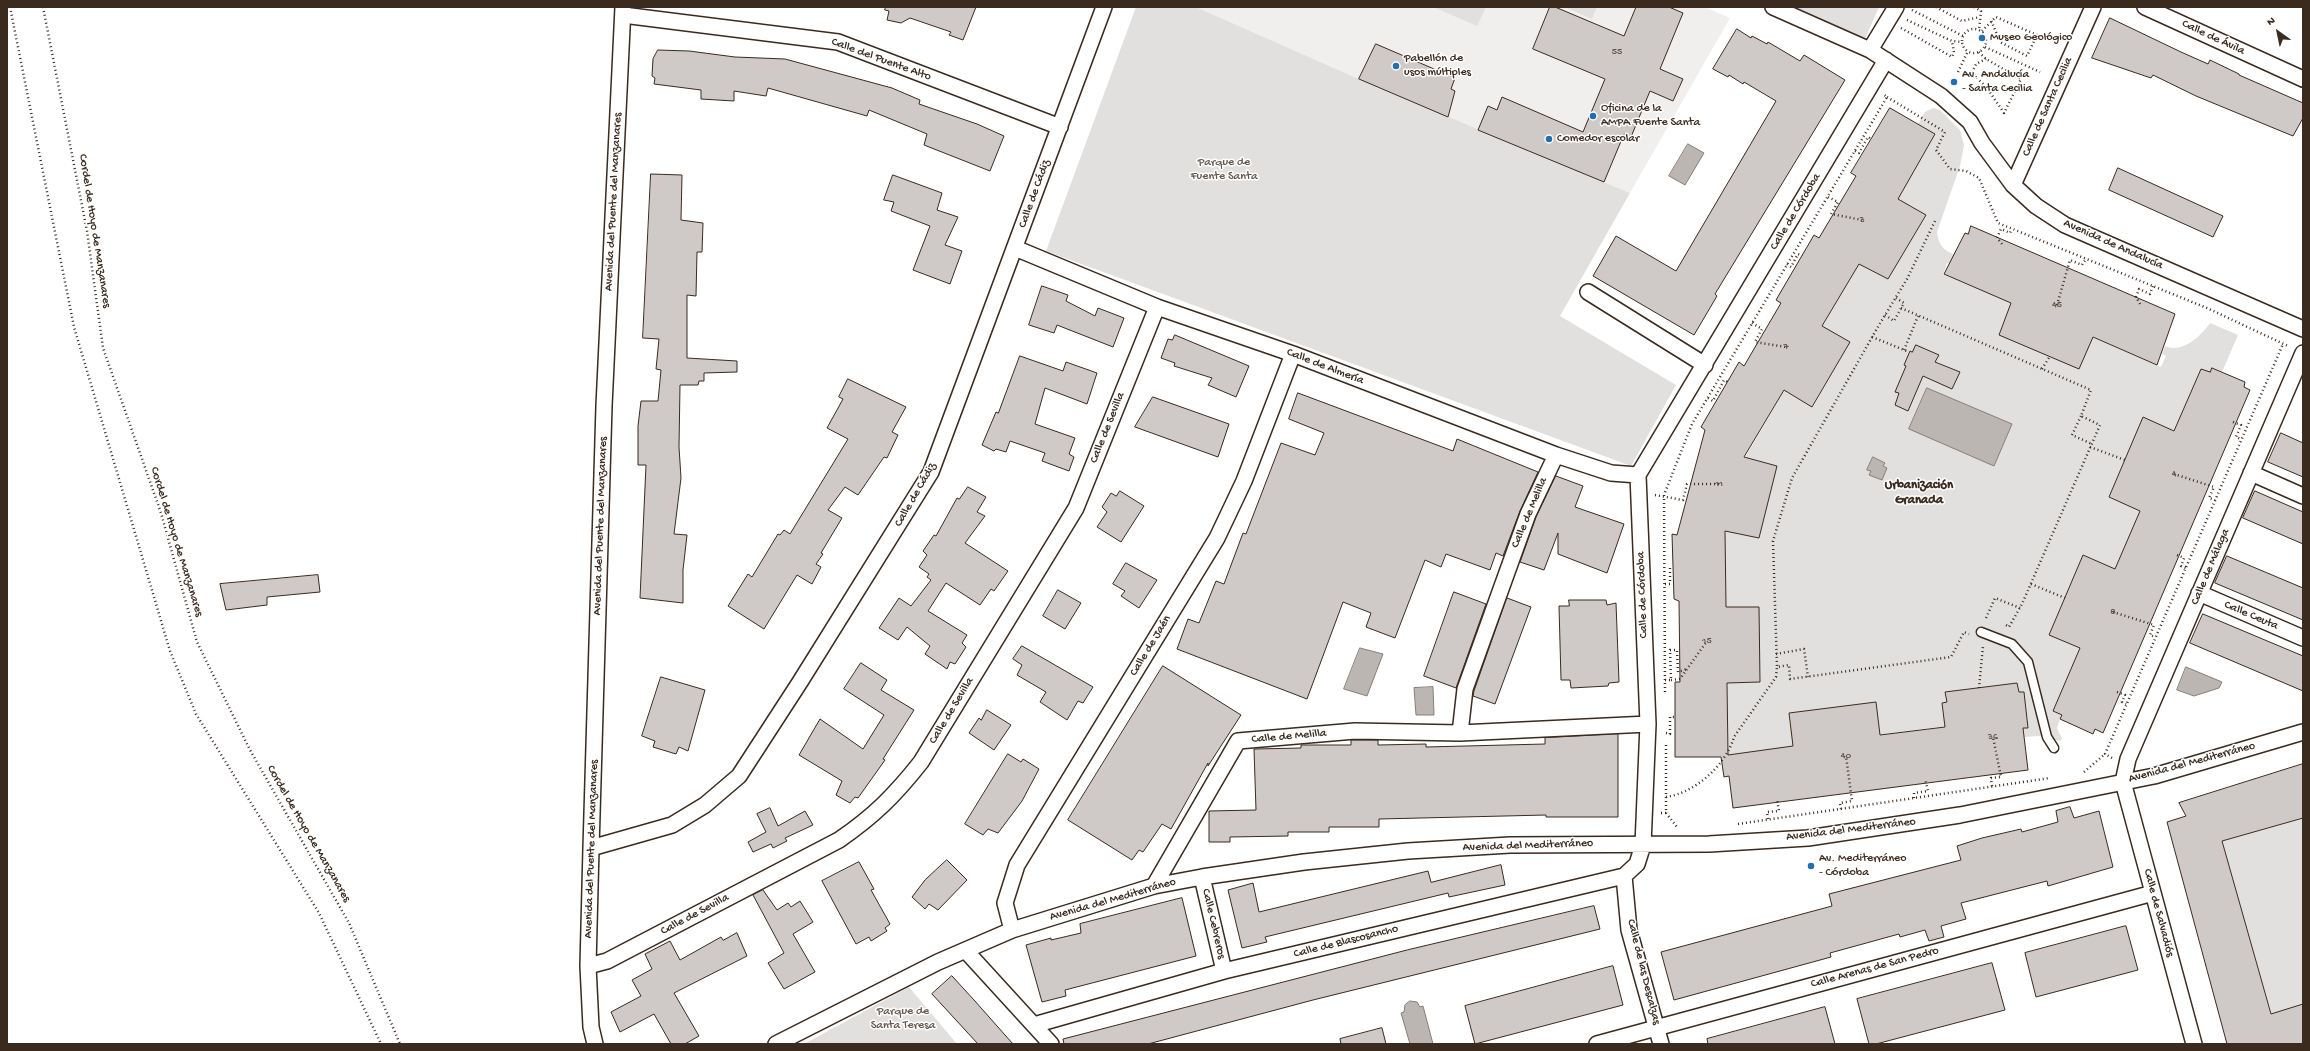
<!DOCTYPE html>
<meta charset="utf-8">
<style>
body{margin:0}
#map{position:relative;width:2310px;height:1051px;overflow:hidden;background:#fff;font-family:"Gochi Hand",sans-serif}
canvas{display:block}
.frame{position:absolute;inset:0;border:8px solid #3b2a1e;pointer-events:none}
.north{position:absolute;left:2258px;top:12px;width:40px;height:40px;-webkit-text-stroke:3px #fff;paint-order:stroke;rotate:327deg;font-size:11px;font-weight:700;line-height:16px;text-align:center;color:#3b2a1e}
.north::after{content:'';display:block;margin:auto;width:14px;height:18px;background:#3b2a1e;clip-path:polygon(50% 0,100% 100%,50% 72%,0 100%)}
</style>
<div id="map">
<canvas width="2310" height="1051"></canvas>
<div class="frame"></div>
<div class="north">N</div>
</div>
<script>
const context = document.querySelector('canvas').getContext('2d');
context.lineJoin = 'round';
function fill(path, color) { context.fillStyle = color; context.fill(path, 'evenodd'); }
function strokePath(path, color, width, dash) { context.strokeStyle = color; context.lineWidth = width; context.lineCap = dash ? 'butt' : 'round'; context.setLineDash(dash || []); context.stroke(path); }
function drawText(font, color, halo, rows, align = 'center') {
  context.font = font + ' "Gochi Hand",sans-serif'; context.lineWidth = 3; context.setLineDash([]); context.textBaseline = 'middle'; context.strokeStyle = halo; context.fillStyle = color; for (const [text, x, y, turn = 0] of rows) {
    context.save(); context.translate(x, y); context.rotate((+turn || 0) * Math.PI / 180); context.textAlign = isNaN(turn) ? turn : align; if (halo) context.strokeText(text, 0, 0); context.fillText(text, 0, 0); context.restore();
  }
}
const built = new Path2D(`
 M1196 7H1705L1730 18 1630 193 1359 79Z`);
const green = new Path2D(`
 M1136 7H1196L1359 79 1630 193 1560 316 1676 385 1631 466 1046 251Z
 M1433 7H1486L1477 26Z
 M1565 7H1597L1592 19Z
 M1791 7H1879L1865 39Z
 M1933 108 1940 110 1960 130 1964 145 1960 166 1937 232C1939 246 1943 250 1956 255L1952 264 1947 263 1943 274 2031 311 2003 323 1999 335 2073 329 2161 367 2166 356 2162 354 2165 346C2182 354 2201 336 2210 323L2238 335 2222 372 2212 368 2210 372 2201 369 2166 449 2143 417 2109 497 2119 502 2122 498 2148 493 2107 587 2094 560 2083 555 2049 635 2060 640 2062 636 2088 630 2053 711 2061 715 2057 728 2062 739 2060 741 2040 736 2024 737 2023 728 2028 727 2024 692H2019L2017 683 1945 692 1947 702 1942 703 1943 714 1963 724 1860 737 1877 713 1875 702 1789 713 1790 725 1813 744 1720 757V747L1728 746 1727 670 1741 683 1760 682 1726 621 1725 535 1730 518 1739 534 1759 538 1777 466 1758 461 1742 470 1747 454 1791 379 1796 397 1813 407 1850 342 1833 333 1816 337 1866 252 1871 270 1888 279 1926 216 1909 205 1902 216 1891 210 1935 135 1918 124 1925 112Z
 M2303 818V1004L2280 1044 2222 841Z
 M909 987 957 1044H804Z`);
const water = new Path2D(`
 M1688 144 1704 153 1685 185 1669 176Z
 M1927 388 2012 424 1994 466 1909 429Z
 M1873 457 1885 463 1883 466 1887 468 1882 480 1869 475 1871 471 1867 470Z
 M1360 648 1383 654 1367 696 1344 689Z
 M2186 667 2222 682 2219 688 2194 696 2177 690Z
 M1433 687 1434 715H1416L1414 688Z
 M1410 1001 1417 1002 1420 1007 1423 1006 1433 1044H1410L1401 1013 1404 1012 1405 1005Z`);
const building = new Path2D(`
 M886 7H976L963 40 949 35 951 32 910 18 901 23 887 20 889 11 885 10Z
 M1550 7H1555L1624 36 1636 7H1669L1683 13 1660 69 1683 79 1673 101 1650 91 1631 137 1624 134 1604 182 1478 130 1488 106 1497 110 1502 97 1583 132 1605 79 1533 49Z
 M2110 18 2181 52 2208 64 2210 60 2239 74V75L2303 103V118L2293 136 2196 96 2153 75 2151 78 2092 58Z
 M1737 29 1751 38 1752 36 1767 44 1768 42 1800 61 1804 55 1845 80 1715 294 1717 296 1694 335 1593 276 1616 236 1676 271 1776 101 1744 82 1743 84 1729 75 1728 77 1713 69Z
 M1376 44 1455 78 1451 89 1455 91 1448 117 1359 79Z
 M658 50 689 51 735 57 785 59 892 88 920 100 919 104 977 124 1004 136 990 171 924 145 927 134 869 110 867 116 768 88 766 96 734 91V101L701 99V90L654 84 655 78 652 76 653 59Z
 M1890 108 1935 134 1898 199 1926 215 1888 279 1859 264 1822 326 1850 342 1812 407 1784 390 1744 457 1777 466 1759 538 1725 531 1726 607H1759L1760 682 1727 683 1728 755 1793 746 1789 713 1876 702 1880 735 1945 727 1942 703 1947 702 1945 692 2017 683 2019 692H2024L2028 728H2023L2028 770 1733 808 1729 776 1724 777 1721 757H1675V682H1680L1679 601 1674 599 1672 534 1677 535 1705 430 1701 427 1739 362 1744 366 1781 303 1776 300 1814 235 1819 238 1856 176 1851 173Z
 M2118 168 2223 216 2213 237 2109 190Z
 M651 174 682 175 681 220 703 223 702 252H697L696 296 687 295V358L737 361V372L704 373V381H699L698 385H680L679 447 681 478 674 534 687 535 683 570V603L640 598 646 465H638V426L641 401H658L661 370 656 369 659 339 643 338Z
 M893 175 942 193 937 210 958 217 945 245 962 251 950 284 913 270 930 226 891 211 894 202 884 200Z
 M1971 226 2175 314 2157 365 2093 337 2079 369 1999 335 2011 303 1944 274 1965 233 1968 234Z
 M1042 286 1068 295 1066 301 1095 316 1098 308 1124 318 1113 347 1057 325 1054 333 1029 325Z
 M1175 335 1249 366 1236 397 1208 385 1212 378 1174 366 1175 363 1161 358 1168 339 1172 340Z
 M1916 345 1939 355 1935 362 1960 372 1952 389 1923 376 1908 411 1895 405 1899 393 1895 392 1906 366 1904 365 1910 351 1912 352Z
 M1020 356 1063 371 1066 362 1097 373 1087 404 1045 388 1035 424 1075 438 1069 454 1074 457 1069 471 1042 461 1045 453 1010 441 1006 452 996 449 994 451 982 445 996 412 998 413Z
 M2212 368 2245 382 2244 387 2250 390 2103 733 2095 729 2093 734 2060 719 2062 715 2053 711 2080 648 2049 635 2083 555 2115 569 2140 511 2109 497 2143 417 2174 431 2201 369 2210 372Z
 M848 379 906 407 892 432 898 435 887 458 884 457 858 495 845 487 828 510 842 518 821 553 823 554 816 564 821 567 812 584 797 575 764 629 728 606 748 574 752 577 778 534 780 535 784 530 790 534 848 439 827 428 843 399 839 397Z
 M1298 393 1453 451 1457 439 1538 472 1520 511 1503 556 1496 553 1490 570 1446 554 1441 567 1425 560 1395 638 1366 627 1371 613 1343 602 1307 699 1177 649 1188 619 1199 623 1216 581 1224 584 1243 533 1246 534 1281 443 1315 455 1324 433 1289 419Z
 M1153 397 1229 424 1218 457 1135 427Z
 M2281 433 2303 443V477L2268 462Z
 M1556 476 1583 486 1575 507 1624 524 1607 573 1558 554V533L1544 570 1520 562 1536 517Z
 M968 487 986 497 977 512 985 516 965 543 1008 571 994 591 991 589 980 605 946 583 928 611 967 635 962 643 966 647 955 664 950 662 947 669 925 654 930 646 907 627 898 640 879 628 899 598 911 606 931 580 927 577 929 574 919 567 927 555 923 551 934 535 936 536 957 498 959 499Z
 M1120 491 1144 506 1121 542 1097 527 1107 512 1102 507 1111 493 1116 496Z
 M2255 491 2303 512V544L2243 518Z
 M2227 556 2303 588V620L2215 583Z
 M1126 563 1157 580 1139 608 1121 596 1125 591 1113 584Z
 M318 575 320 592 267 597V605L226 610 220 584Z
 M1058 590 1081 603 1065 629 1043 616Z
 M1454 592 1486 604 1456 688 1424 676Z
 M1507 598 1531 607 1495 704 1473 696 1474 691Z
 M1569 600H1606L1607 605 1616 603 1619 682 1609 683 1608 686 1571 688 1570 680H1561L1559 606H1569Z
 M2203 614 2303 656V691L2190 643Z
 M1022 646 1093 687 1083 703 1078 701 1067 720 1040 702 1046 692 1017 675 1022 665 1013 659Z
 M861 663 887 680 881 690 914 710 883 759 885 760 858 798 855 797 850 803 836 795 842 781 799 755 820 719 863 749 884 715 844 689Z
 M1163 666 1241 715 1208 766V763L1171 829 1162 824 1143 852 1139 850 1132 860 1068 820Z
 M661 677 705 690 688 751 679 747 676 754 653 747 655 741 642 736Z
 M987 710 1011 725 994 750 969 733 979 718 981 720Z
 M1618 734V817H1546V815L1379 819V827H1329V832H1288V836L1230 837V842H1209V811L1256 810 1254 749 1301 748V745H1351V740H1378V745L1426 744V747L1545 744V738Z
 M1008 754 1021 762 1023 759 1039 769 1022 801 998 833 988 829 983 835 965 824Z
 M2303 764V818L2222 841 2271 1014 2303 1004V1044H2227L2167 822 2186 816 2179 803Z
 M2070 807 2074 818 2099 811 2113 867 2048 886 2047 881 1961 903 1966 919 1941 926 1944 937 1929 941 1925 930 1900 937 1899 934 1830 953 1831 957 1674 1000 1661 952 1832 906 1829 894 1961 860 1957 846 1982 838 2021 829 2022 832 2058 822 2056 811Z
 M770 808 778 826 805 811 813 825 785 838 787 841 773 848 771 844 753 852 748 842 766 832 757 814Z
 M947 860 967 880 938 910 929 904 925 909 912 897 925 880Z
 M859 862 874 889 871 890 890 924 885 928 887 931 871 941 869 937 856 944 822 881Z
 M1501 865 1505 885 1449 897 1448 893 1265 937 1267 942 1242 948 1228 890 1253 883 1259 912 1428 871 1431 882Z
 M763 890 777 910 788 903 791 907 800 901 813 922 793 934 815 972 784 989 768 963 784 953 753 895Z
 M1182 898 1196 956 1065 990 1066 996 1042 1002 1026 945 1051 938V940L1081 933 1080 924Z
 M1594 906 1600 929 1313 1000 1148 1044H1064L1063 1039 1407 950Z
 M2126 926 2138 970 2036 997 2025 953Z
 M737 933 747 956 674 993 699 1036 685 1044H671L654 1014 620 1032 611 1012 641 996 632 980 652 969 645 954 670 941 680 960 721 937 723 940Z
 M1992 963 2005 1010 1876 1044H1869L1857 999Z
 M1613 966 1623 1005 1475 1044 1465 1006Z
 M952 976 974 1000 1013 1044H978L932 994Z
 M1825 1007 1835 1044H1708L1707 1039Z
 M1382 1028 1386 1044H1341L1340 1039Z`);
const path = new Path2D(`
 M10 7 74 327 170 651 196 714 319 913 381 1044
 M43 7 87 231 103 348 161 513 197 642 250 750 349 923 400 1044
 M1936 7 1962 21 1980 17
 M1974 7 1981 11 1979 30
 M1912 10 1963 36
 M1907 20 1952 41 1962 42
 M1901 28 1952 57 1954 53 1952 41
 M1962 41a12 12 0 1 1 24 0a12 12 0 1 1-24 0Z
 M1982 31 1996 17 2037 35 2027 56 2000 42 1991 20
 M1985 47 2040 72
 M1979 52 1986 59 2021 79 2004 113 1987 88 1972 73 1976 64 1986 59
 M1958 72 1968 51
 M1887 97 1945 132 1936 150 1950 169 1966 171 1979 178 1998 223 2207 308 2288 346
 M1855 151 1859 153 1868 137 1871 139
 M1828 197 1838 202 1831 214 1862 220
 M1935 221 1907 279 1879 325 1792 478 1773 541 1777 667 1789 665 1790 679 1951 657 1964 632 1969 634
 M2002 244 1997 238 2001 229 2010 233 2012 229
 M1787 264 1791 267 1798 254 1802 256
 M2140 304 2136 297 2139 289 2150 294 2153 286
 M2057 305 2070 260 2082 265 2086 259
 M1901 308 2091 390 2081 416 2100 425 2022 604 2009 627 2006 625
 M1885 315 1894 321 1904 303 1896 298
 M1752 323 1762 329 1755 342 1786 347
 M1872 337 1909 352
 M1904 350 1918 316
 M2042 369 2050 356
 M1708 398 1713 401 1724 380 1728 382
 M2081 416 2072 435 2092 444
 M2233 422 2241 425 2236 437 2241 439
 M2090 447 2125 460
 M2174 474 2214 487 2209 498 2215 500
 M1655 495 1683 500 1687 484H1719
 M2177 555 2184 558 2181 566 2186 568
 M1665 584H1670V568H1673
 M2031 584 2065 598
 M2113 612 2154 625 2150 635 2155 637
 M1986 618 1995 598 2020 608
 M1776 654 1804 649 1808 677
 M1665 680H1671L1670 650H1677L1678 672 1687 669
 M1671 680 1680 679 1707 641
 M1979 688 1983 646
 M1665 692 1664 495 1692 424 1887 97 1883 94
 M2117 692 2125 695 2122 702 2126 704
 M1666 733 1670 734V717H1675
 M2112 758 2105 754 2283 344
 M2084 772 2105 754
 M1992 786 1991 778 2001 777 1993 737
 M1666 797C1695 793 1726 765 1734 737L1776 677 1777 667
 M1914 798V793L1928 791 1925 779
 M1841 809 1840 803 1852 801 1846 756
 M1661 813H1666V743
 M1666 813 1677 827
 M1768 819 1767 812 1779 811 1777 799
 M1738 824 2050 778`);
const lane = new Path2D(`
 M1981 632 2012 644 2028 662 2047 737 2054 748`);
const street = new Path2D(`
 M1773 7 1870 50 1941 96 1970 122 1982 143 2013 185 2036 206 2065 225 2303 329
 M2145 7 2303 79
 M623 15 838 42 1060 127
 M1870 50 1896 7
 M2013 185 2093 7
 M1015 248 1157 307 1293 354 1556 455 1611 473 1638 475
 M1588 292 1705 365
 M2251 473 2303 496
 M2199 593 2303 638
 M1460 733 1465 689 1528 514 1556 455
 M591 848 672 825 705 805 739 776 800 682 931 472 1104 7
 M1624 876 1629 930 1661 1044
 M1202 877 1224 971
 M1154 886 1238 741 1355 731 1460 733 1648 724
 M1012 930 1005 903 1017 865 1217 538 1244 481 1293 354
 M966 951 1051 1044
 M588 966 607 961 839 840C874 816 895 795 921 762L1076 508 1157 307
 M1034 1025 1224 971 1624 876 1637 864 1643 845 1648 724 1638 475 1886 60
 M595 1044 591 1027 588 966 591 848 604 406 623 7
 M776 1044 938 962 1012 930 1154 886 1202 877 1304 862 1408 851 1510 845 1709 844 1808 838 1960 815 2154 776 2303 732
 M1597 1044 2153 893
 M2194 1044 2123 782 2128 759 2303 353`);
const markers = [
 [1982,38,4,"#1f6fb2"],
 [1396,66,4,"#1f6fb2"],
 [1954,82,4,"#1f6fb2"],
 [1593,116,4,"#1f6fb2"],
 [1549,139,4,"#1f6fb2"],
 [1811,866,4,"#1f6fb2"]
];
const numberNames = [
 ["55",1617,52],
 ["3",1862,220],
 ["45",2057,305],
 ["7",1786,347],
 ["4",2174,474],
 ["11",1719,484],
 ["8",2113,612],
 ["15",1707,641],
 ["36",1993,737],
 ["40",1846,756]
];
const poiNames = [
 ["Museo Geológico",1990,38],
 ["Pabellón de",1404,59],
 ["usos múltiples",1404,73],
 ["Av. Andalucía",1962,75],
 ["- Santa Cecilia",1962,89],
 ["Oficina de la",1601,109],
 ["AMPA Fuente Santa",1601,123],
 ["Comedor escolar",1557,139],
 ["Av. Mediterráneo",1819,859],
 ["- Córdoba",1819,873]
];
const streetNames = [
 ["Calle de Ávila",2213,38,25],
 ["Calle del Puente Alto",881,60,20],
 ["Calle de Santa Cecilia",2048,107,-66],
 ["Calle de Cádiz",1035,194,-70],
 ["Avenida del Puente del Manzanares",614,202,-87],
 ["Calle de Córdoba",1796,212,-59],
 ["Cordel de Hoyo de Manzanares",94,231,81],
 ["Avenida de Andalucía",2113,245,24],
 ["Calle de Almería",1325,367,21],
 ["Calle de Sevilla",1108,428,-68],
 ["Calle de Cádiz",916,495,-60],
 ["Calle de Melilla",1530,513,-67],
 ["Avenida del Puente del Manzanares",601,526,-88],
 ["Cordel de Hoyo de Manzanares",176,542,73],
 ["Calle de Málaga",2211,567,-67],
 ["Calle de Córdoba",1643,595,-92],
 ["Calle Ceuta",2251,616,23],
 ["Calle de Jaén",1151,646,-59],
 ["Calle de Sevilla",952,711,-59],
 ["Calle de Melilla",1289,737,-5],
 ["Avenida del Mediterráneo",2192,763,-15],
 ["Avenida del Mediterráneo",1851,830,-7],
 ["Cordel de Hoyo de Manzanares",308,834,60],
 ["Avenida del Mediterráneo",1528,846,-2],
 ["Avenida del Puente del Manzanares",592,849,-88],
 ["Avenida del Mediterráneo",1113,900,-16],
 ["Calle de Salvadiós",2158,913,75],
 ["Calle de Sevilla",695,915,-28],
 ["Calle Cebreros",1213,924,77],
 ["Calle de Blascosancho",1346,942,-14],
 ["Calle Arenas de San Pedro",1875,968,-15],
 ["Calle de las Descalzas",1643,972,76]
];
const parkNames = [
 ["Parque de",1224,163],
 ["Fuente Santa",1224,177],
 ["Parque de",903,1012],
 ["Santa Teresa",903,1026]
];
const neighbourhoodNames = [
 ["Urbanización",1919,486],
 ["Granada",1919,501]
];
fill(built, '#f1efee');
fill(green, '#e2e0de');
fill(water, '#bcb6b3');
strokePath(water, '#887e77', 1);
fill(building, '#cfcac7');
strokePath(building, '#3b2a1e', 1);
strokePath(lane, '#3b2a1e', 11);
strokePath(street, '#3b2a1e', 18);
strokePath(path, '#3b2a1e', 2.5, [1, 3]);
strokePath(lane, '#fff', 8);
strokePath(street, '#fff', 15);
for (const [x, y, r, color] of markers) { const dot = new Path2D(); dot.arc(x, y, r, 0, 2 * Math.PI); context.fillStyle = color; context.fill(dot); strokePath(dot, '#fff', 1.5); }
drawText('10px', '#605248', null, numberNames);
drawText('12px', '#3b2a1e', '#fff', poiNames, 'left');
drawText('12px', '#3b2a1e', '#fff', streetNames);
drawText('12px', '#65584e', '#fff', parkNames);
drawText('bold 13px', '#3b2a1e', '#fff', neighbourhoodNames);
</script>
